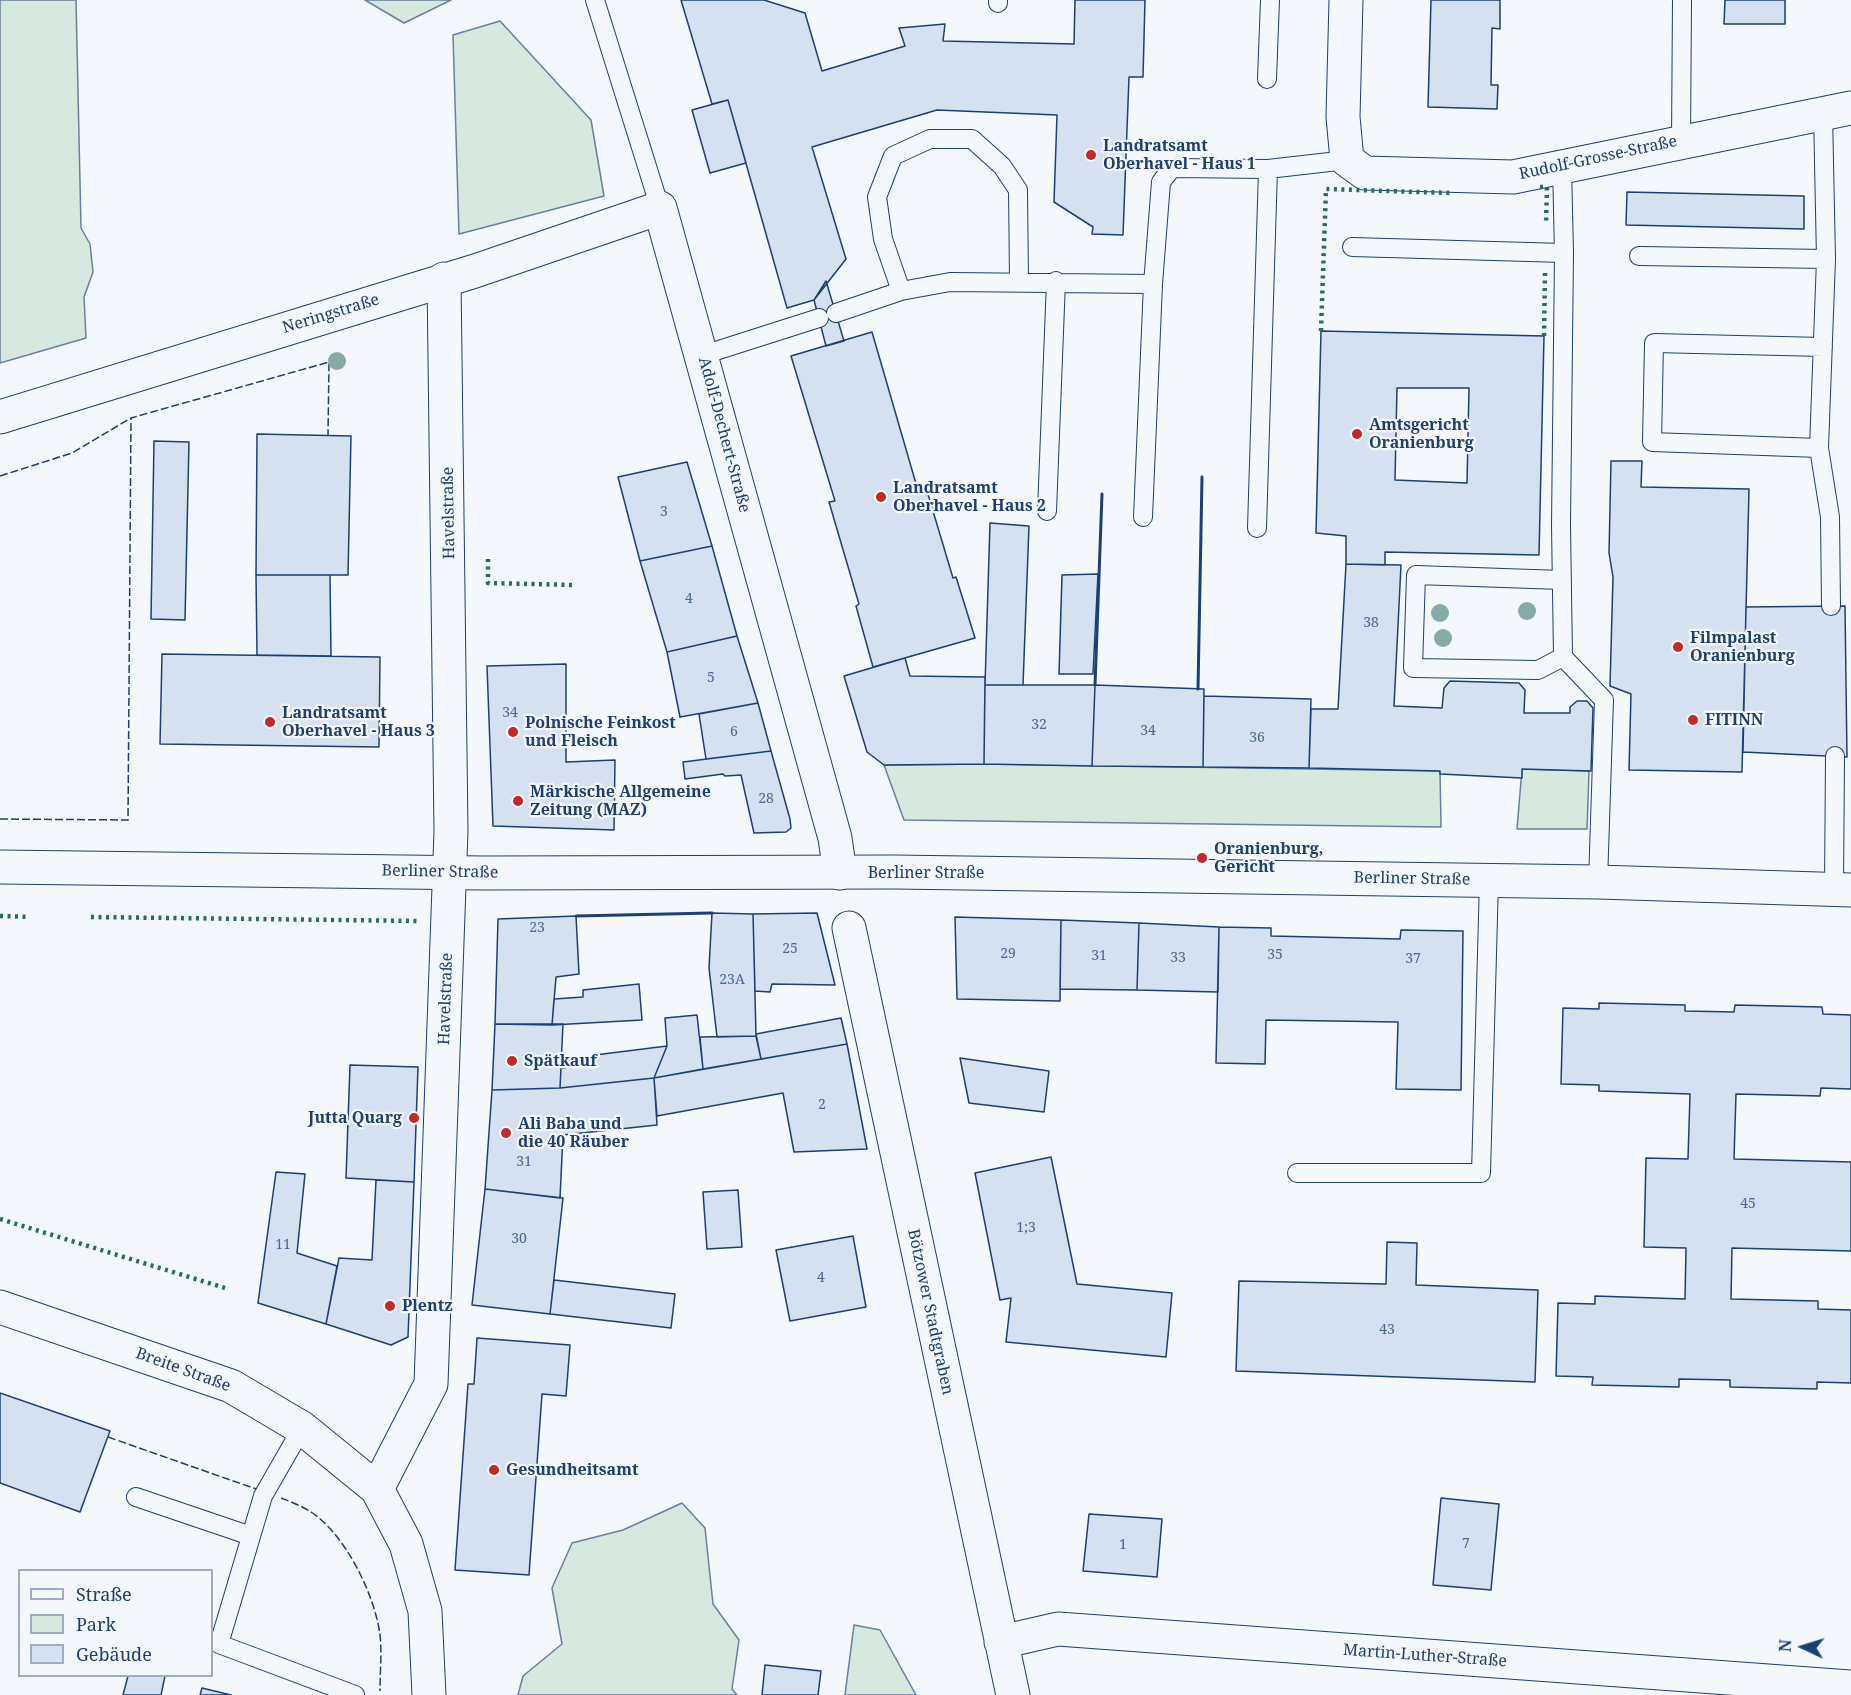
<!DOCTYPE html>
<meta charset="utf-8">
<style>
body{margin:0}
#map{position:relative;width:1851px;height:1695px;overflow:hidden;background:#f4f7fb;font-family:"Noto Serif",serif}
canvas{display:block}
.legend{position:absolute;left:18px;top:1569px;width:195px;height:108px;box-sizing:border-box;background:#f4f7fb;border:2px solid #9eadc5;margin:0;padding:8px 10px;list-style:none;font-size:18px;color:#1d3f73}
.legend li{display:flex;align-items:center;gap:12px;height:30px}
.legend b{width:30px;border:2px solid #9eadc5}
.north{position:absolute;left:1773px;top:1617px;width:60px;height:60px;-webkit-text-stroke:4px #f4f7fb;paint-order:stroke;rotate:274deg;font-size:16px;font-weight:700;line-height:24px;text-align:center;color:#1d3f73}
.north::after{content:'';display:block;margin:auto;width:21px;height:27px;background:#1d3f73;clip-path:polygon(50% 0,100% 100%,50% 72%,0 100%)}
</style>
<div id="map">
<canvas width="1851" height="1695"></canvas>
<ul class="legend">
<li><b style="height:8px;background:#f4f7fb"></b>Straße</li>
<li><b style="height:16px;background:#d7e8df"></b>Park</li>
<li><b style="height:16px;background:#d5e0f0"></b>Gebäude</li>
</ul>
<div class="north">N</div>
</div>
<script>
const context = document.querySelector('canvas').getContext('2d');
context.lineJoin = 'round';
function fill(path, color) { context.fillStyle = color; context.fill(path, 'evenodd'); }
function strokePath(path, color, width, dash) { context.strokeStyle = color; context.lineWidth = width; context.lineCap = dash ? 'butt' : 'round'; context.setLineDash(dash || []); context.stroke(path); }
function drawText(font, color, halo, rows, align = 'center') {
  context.font = font + ' "Noto Serif",serif'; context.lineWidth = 4.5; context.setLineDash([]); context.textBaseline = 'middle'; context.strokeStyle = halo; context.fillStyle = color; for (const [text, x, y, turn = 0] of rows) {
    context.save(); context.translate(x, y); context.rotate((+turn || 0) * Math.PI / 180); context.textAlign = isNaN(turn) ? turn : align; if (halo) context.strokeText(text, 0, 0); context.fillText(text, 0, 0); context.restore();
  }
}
const green = new Path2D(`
 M0 0H76L81 228 90 244 93 272 84 297 86 338 0 363Z
 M365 0H451L404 23Z
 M500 21 591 120 604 196 459 234 453 35Z
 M984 764 1440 771 1441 827 904 820 884 765Z
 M1522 769 1589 771 1587 829H1517Z
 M682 1503 705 1528 713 1604 739 1640 732 1689 737 1695H518L523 1676 562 1644 552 1588 572 1543 623 1530Z
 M854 1625 880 1630 916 1695H845Z`);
const building = new Path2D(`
 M681 0H764L805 13 822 71 905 46 899 28 945 24 943 41 1074 44 1075 0H1145L1143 77H1129L1123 235 1092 234 1093 227 1054 202 1057 115 937 110 812 147 846 259 814 300 787 308 728 100 712 104Z
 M1431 0H1500V29L1492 28 1491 85H1498L1497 109 1428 107Z
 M1725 0H1785V24H1724Z
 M728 100 746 163 710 173 692 110Z
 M1627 192 1804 196V229L1626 225Z
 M826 281 844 341 826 346 814 300Z
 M1321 331 1544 336 1539 555 1385 552V565L1346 564V536L1316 533ZM1397 388H1469L1467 483 1395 480Z
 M872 332 919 494 927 491 953 578 956 577 975 638 873 667 856 606 859 604 829 502 835 501 791 356Z
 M257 434 351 436 348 575H256Z
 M154 441 189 442 185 620 151 619Z
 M1611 461H1642L1641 487 1749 489 1742 772 1629 770 1631 694 1610 686 1613 577 1609 553Z
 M687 462 712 546 640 561 618 477Z
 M990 523 1029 526 1023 685H985Z
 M712 546 737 636 667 652 640 561Z
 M1346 564 1401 565 1394 706 1442 708 1444 688 1450 681 1519 683 1525 690 1524 713H1570V707L1577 701H1587L1593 708 1591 771 1522 769V778L1440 774V771L1309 768 1311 709H1338Z
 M1098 574 1093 674H1059L1062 575Z
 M256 575H330L331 656 257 655Z
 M1845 606 1847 757 1743 752 1746 607Z
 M737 636 758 703 680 717 667 652Z
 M162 654 380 657 379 747 160 744Z
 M905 658 910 676 985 677 984 764 884 765 867 752 844 676Z
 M566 664V762L615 760 614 830 493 826 487 666Z
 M985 685H1095L1092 766 984 764Z
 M1095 685 1204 689 1203 767 1092 766Z
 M1204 696 1311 699 1309 768 1203 767Z
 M758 703 771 751 706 759 699 714Z
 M771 751 790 819 791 828 786 832 754 833 741 775 725 776 723 774 685 779 683 762Z
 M712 913 753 914 756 1036 717 1037 709 968Z
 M817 913 835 985 772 984 770 992 755 991 753 914Z
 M576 916 579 974 556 977 552 1025 495 1024 498 919Z
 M955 917 1061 920 1060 1001 957 999Z
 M1061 920 1139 923 1137 990 1060 989Z
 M1139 923 1219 927 1218 992 1137 990Z
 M1219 927 1271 928V936L1400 939 1401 930 1463 931 1461 1090 1396 1089 1398 1022 1266 1020 1265 1064 1216 1063Z
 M639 984 642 1020 552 1025 554 999 583 997V990Z
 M1599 1003 1685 1005V1011L1734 1012 1735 1005 1822 1007 1823 1014 1851 1015V1089L1821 1088 1820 1096 1736 1094 1734 1159 1851 1162V1251L1732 1248 1731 1299 1818 1301V1309L1851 1310V1383L1817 1382V1389L1730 1387V1380L1679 1379V1387L1592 1385 1593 1377 1556 1376 1558 1303 1595 1304V1296L1685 1299 1686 1248 1644 1247 1646 1158 1688 1159 1690 1094 1599 1091V1085L1561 1084 1563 1008 1599 1009Z
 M697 1015 703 1069 654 1078 667 1046 665 1018Z
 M841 1018 847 1044 761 1059 756 1034Z
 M495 1024H563L560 1088 492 1090Z
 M756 1036 761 1059 703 1069 700 1037Z
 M847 1044 867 1149 794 1152 783 1093 657 1116 654 1078Z
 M667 1046 654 1078 560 1088 561 1068H565L571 1058Z
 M960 1058 1049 1071 1044 1112 969 1103Z
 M350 1065 418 1067 414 1182 346 1178Z
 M654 1078 657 1125 563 1135 560 1198 485 1189 492 1090 560 1088Z
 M1051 1157 1077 1284 1172 1293 1166 1357 1006 1342 1011 1298 1000 1300 975 1173Z
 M276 1172 305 1174 297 1253 337 1266 326 1324 258 1303Z
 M376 1180 414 1182 408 1337 391 1345 326 1324 339 1258 372 1260Z
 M485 1189 563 1198 550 1314 472 1305Z
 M738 1190 742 1247 707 1249 703 1192Z
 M853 1236 866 1307 790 1321 776 1250Z
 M1387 1242 1417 1243 1416 1285 1538 1290 1535 1382 1236 1371 1239 1281 1386 1284Z
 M554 1280 675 1294 671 1328 550 1314Z
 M477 1338 570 1345 566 1396 542 1394 529 1575 455 1570 468 1384H474Z
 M0 1393 110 1431 80 1512 0 1483Z
 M1441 1498 1499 1504 1491 1590 1433 1585Z
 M1089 1514 1162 1519 1157 1577 1083 1571Z
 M765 1665 821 1671 818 1695H762Z
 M128 1676H165L161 1695H123Z
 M202 1688 231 1695H200Z`);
const lane = new Path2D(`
 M595 0 660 208
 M998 3V0
 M1267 79 1270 0
 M1823 113 1826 259 1819 448 1830 517 1831 606
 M1681 141 1682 0
 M1352 247 1564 253 1562 166
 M1564 253 1561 525 1563 657 1604 700 1598 882
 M1639 256 1826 259
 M1153 284 1161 182 1172 168 1268 169
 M901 291 883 239 877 197 893 156 930 139H972L1002 166 1018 190 1019 281
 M836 313 901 291 950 282 1153 284 1143 517
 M703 355 819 318
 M1819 448 1652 442 1654 343 1823 347
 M1047 511 1056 281
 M1257 528 1268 169 1347 160
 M1562 580 1416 575 1413 668 1538 670 1563 657
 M1834 889 1835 756
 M1297 1173H1481L1489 880
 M302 1428 263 1496 219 1644 355 1695
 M136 1497 251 1536`);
const street = new Path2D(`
 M1346 0 1343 117 1347 160 1365 173 1513 177 1851 108
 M0 417 475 271 660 208 835 838 840 873
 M849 928 1013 1695
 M377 1489 431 1384 451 831 444 279
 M1001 1642 1058 1629 1851 1687`);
const secondary = new Path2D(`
 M0 867 484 873 895 872 1598 882 1851 890`);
const primary = new Path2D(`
 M0 1307 231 1386 302 1428 377 1489 406 1544 425 1611 429 1695`);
const hedge = new Path2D(`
 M1540 187H1547L1546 225
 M1321 331 1326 189 1451 193
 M1544 336 1545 273
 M488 559V583L574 585
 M0 916 30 917
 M91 917 420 921
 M0 1219 225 1288`);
const fence = new Path2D(`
 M0 476 72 453 131 418
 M0 819 128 820 131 418 329 362 328 436
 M108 1437 256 1489
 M281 1498C291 1502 302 1506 311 1512 345 1534 375 1595 380 1635 382 1653 380 1673 380 1691`);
const wall = new Path2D(`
 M1095 685 1102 494
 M1198 689 1202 477
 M576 916 712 913`);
const trees = [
 [337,361],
 [1527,611],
 [1440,613],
 [1443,638]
];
const markers = [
 [1091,155,6,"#c62828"],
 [1357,434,6,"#c62828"],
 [881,497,6,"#c62828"],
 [1678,647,6,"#c62828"],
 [1693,720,6,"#c62828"],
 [270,722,6,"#c62828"],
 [513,732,6,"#c62828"],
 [518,801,6,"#c62828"],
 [1202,858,6,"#c62828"],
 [512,1061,6,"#c62828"],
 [414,1118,6,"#c62828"],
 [506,1133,6,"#c62828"],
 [390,1306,6,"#c62828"],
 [494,1470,6,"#c62828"]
];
const numberNames = [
 ["3",664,512],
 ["4",689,599],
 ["38",1371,623],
 ["5",711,678],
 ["34",510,713],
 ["32",1039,725],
 ["34",1148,731],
 ["6",734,732],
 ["36",1257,738],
 ["28",766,799],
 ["23",537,928],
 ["25",790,949],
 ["29",1008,954],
 ["35",1275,955],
 ["31",1099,956],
 ["33",1178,958],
 ["37",1413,959],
 ["23A",732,980],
 ["2",822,1105],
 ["31",524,1162],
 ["45",1748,1204],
 ["1;3",1026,1228],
 ["30",519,1239],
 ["11",283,1245],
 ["4",821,1278],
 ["43",1387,1330],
 ["7",1466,1544],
 ["1",1123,1545]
];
const poiNames = [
 ["Landratsamt",1103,146],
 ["Oberhavel - Haus 1",1103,164],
 ["Amtsgericht",1369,425],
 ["Oranienburg",1369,443],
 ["Landratsamt",893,488],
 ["Oberhavel - Haus 2",893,506],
 ["Filmpalast",1690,638],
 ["Oranienburg",1690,656],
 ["Landratsamt",282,713],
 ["Oberhavel - Haus 3",282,731],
 ["FITINN",1705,720],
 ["Polnische Feinkost",525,723],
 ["und Fleisch",525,741],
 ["Märkische Allgemeine",530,792],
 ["Zeitung (MAZ)",530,810],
 ["Oranienburg,",1214,849],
 ["Gericht",1214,867],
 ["Spätkauf",524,1061],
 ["Jutta Quarg",402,1118,"right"],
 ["Ali Baba und",518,1124],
 ["die 40 Räuber",518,1142],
 ["Plentz",402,1306],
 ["Gesundheitsamt",506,1470]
];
const streetNames = [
 ["Rudolf-Grosse-Straße",1598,158,-12],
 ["Neringstraße",331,314,-17],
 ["Adolf-Dechert-Straße",724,435,75],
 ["Havelstraße",449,513,-91],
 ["Berliner Straße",440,872,1],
 ["Berliner Straße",926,873],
 ["Berliner Straße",1412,879,1],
 ["Havelstraße",446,999,-88],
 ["Bötzower Stadtgraben",930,1312,78],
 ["Breite Straße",183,1370,20],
 ["Martin-Luther-Straße",1425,1656,4]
];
fill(green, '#d7e8df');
strokePath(green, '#687fa3', 1.5);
fill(building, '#d5e0f0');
strokePath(building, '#1d3f73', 1.5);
strokePath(lane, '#1d3f73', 20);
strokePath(street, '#1d3f73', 35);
strokePath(secondary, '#1d3f73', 35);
strokePath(primary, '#1d3f73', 35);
strokePath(lane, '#f4f7fb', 18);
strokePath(street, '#f4f7fb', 33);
strokePath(secondary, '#f4f7fb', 33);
strokePath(primary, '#f4f7fb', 33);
strokePath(hedge, '#2c6c60', 4.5, [3, 4.5]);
strokePath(fence, '#1d3f73', 1.5, [8, 3]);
strokePath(wall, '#1d3f73', 3);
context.fillStyle = '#86aba6';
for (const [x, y] of trees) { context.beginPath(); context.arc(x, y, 9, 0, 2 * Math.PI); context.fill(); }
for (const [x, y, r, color] of markers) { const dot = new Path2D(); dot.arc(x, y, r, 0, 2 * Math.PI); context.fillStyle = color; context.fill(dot); strokePath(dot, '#f4f7fb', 2); }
drawText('14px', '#4b6792', null, numberNames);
drawText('bold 16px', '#1d3f73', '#f4f7fb', poiNames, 'left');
drawText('16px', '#1d3f73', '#f4f7fb', streetNames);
</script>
